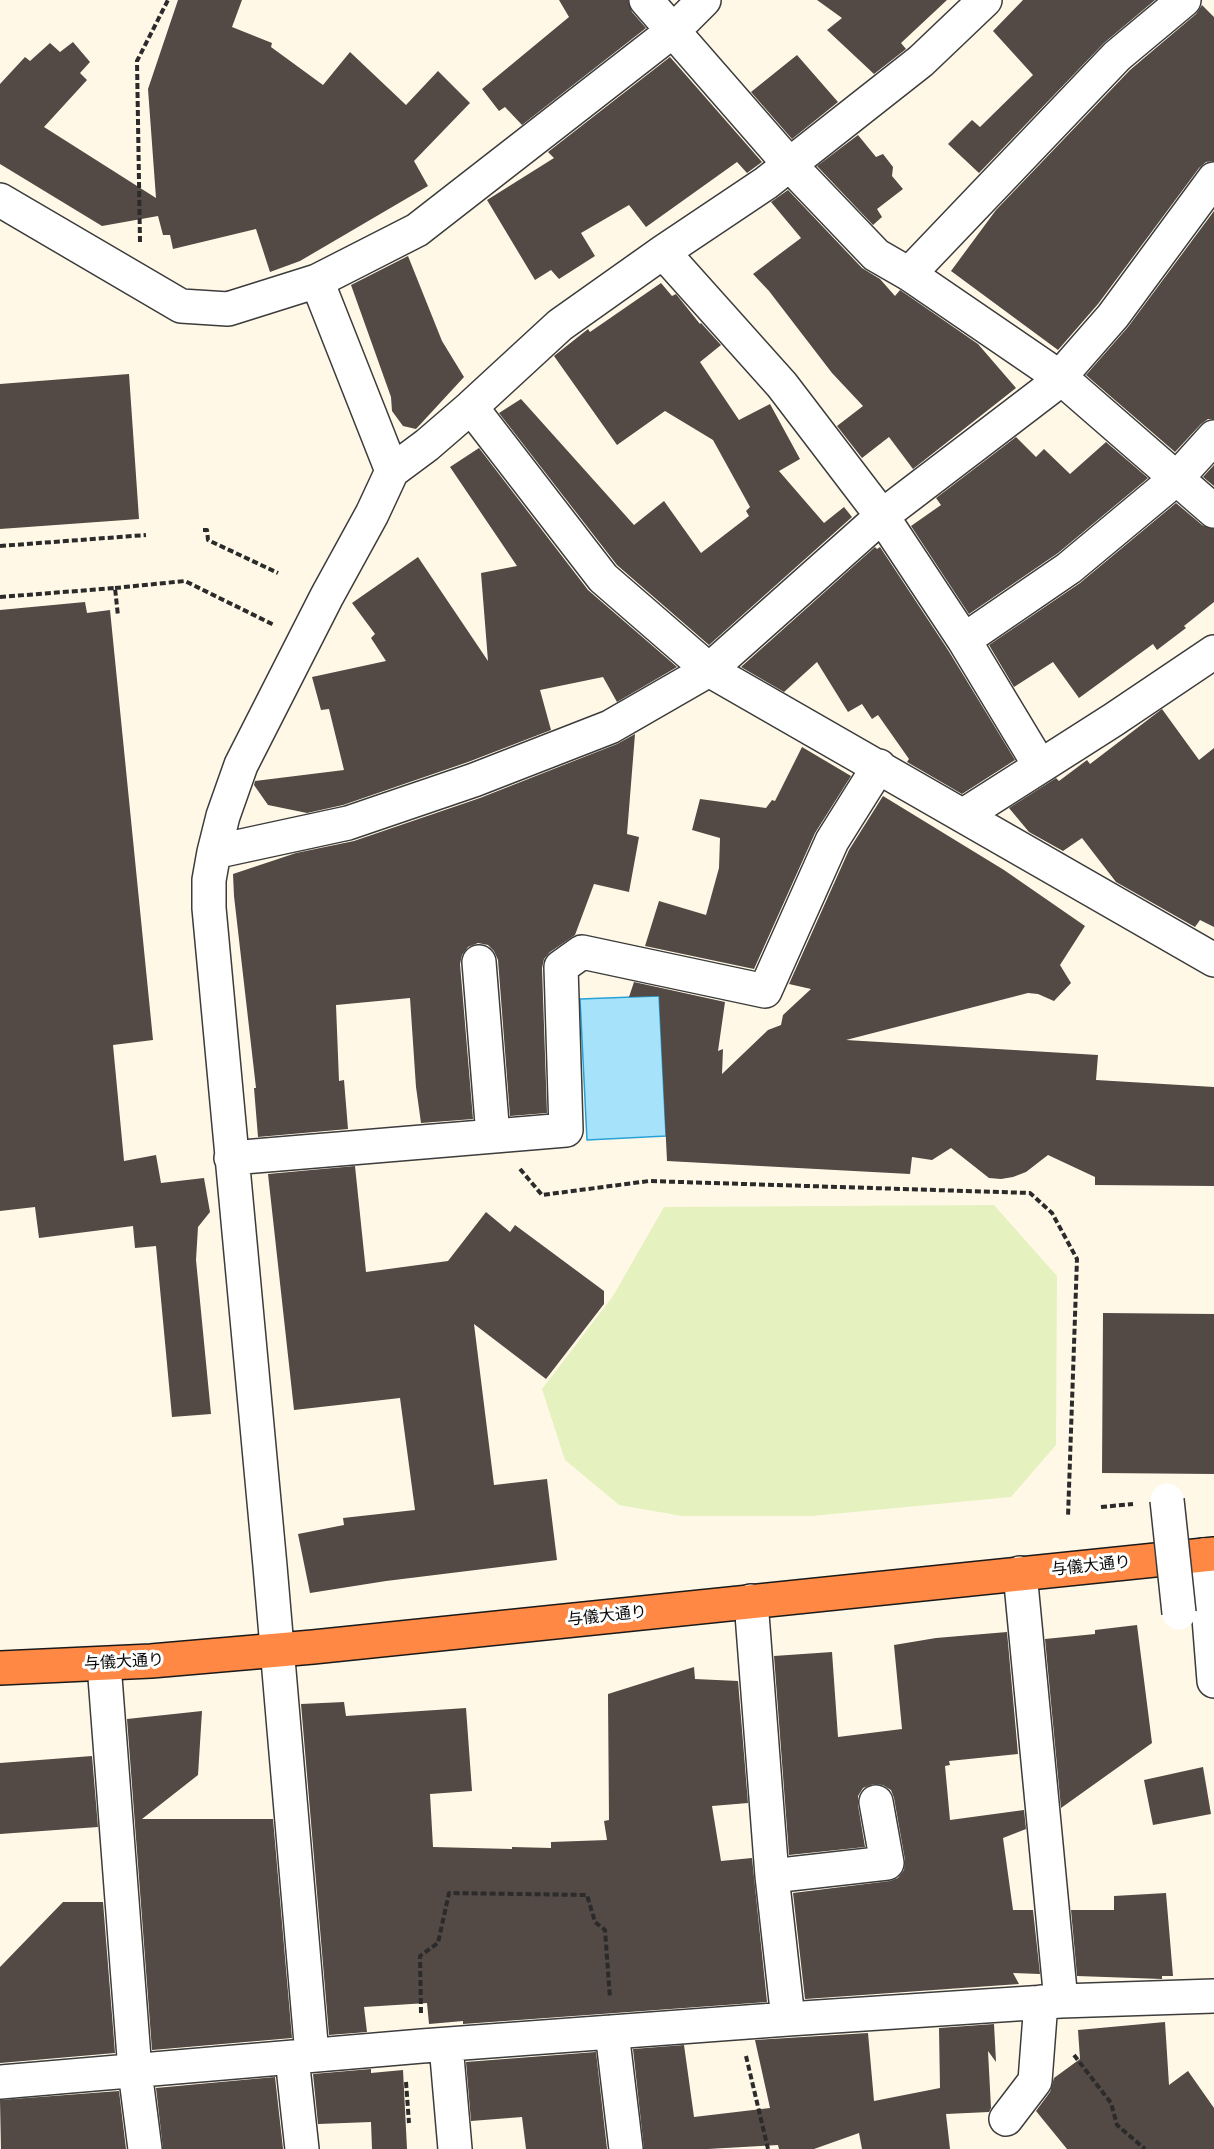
<!DOCTYPE html>
<meta charset="utf-8">
<style>
body{margin:0}
canvas{display:block;background:#fff8e6}
</style>
<canvas width="1214" height="2149"></canvas>
<script>
const context = document.querySelector('canvas').getContext('2d');
context.lineJoin = 'round';
function fill(path, color) { context.fillStyle = color; context.fill(path, 'evenodd'); }
function strokePath(path, color, width, dash) { context.strokeStyle = color; context.lineWidth = width; context.lineCap = dash ? 'butt' : 'round'; context.setLineDash(dash || []); context.stroke(path); }
function drawText(font, color, halo, rows, align = 'center') {
  context.font = font + ' "Roboto Serif","Noto Sans JP",serif'; context.lineWidth = 6; context.setLineDash([]); context.textBaseline = 'middle'; context.strokeStyle = halo; context.fillStyle = color; for (const [text, x, y, turn = 0] of rows) {
    context.save(); context.translate(x, y); context.rotate((+turn || 0) * Math.PI / 180); context.textAlign = isNaN(turn) ? turn : align; if (halo) context.strokeText(text, 0, 0); context.fillText(text, 0, 0); context.restore();
  }
}
const pitch = new Path2D(`
 M994 1205 1057 1276 1056 1445 1011 1497 812 1516H682L619 1505 565 1460 542 1389 613 1296 664 1207Z`);
const water = new Path2D(`
 M659 996 666 1136 587 1140 580 999Z`);
const building = new Path2D(`
 M178 0H242L232 27 272 43 271 47 323 85 350 52 406 105 438 71 470 103 414 161 428 186 300 261 270 272 256 229 173 249 170 235H163L158 216 102 226 0 164V84L25 57 30 61 50 43 60 52 73 42 90 62 80 73 87 80 44 127 156 198 148 89Z
 M559 0H628L632 12 646 28 522 125 505 107 499 111 482 89 569 17Z
 M817 0H947L901 43 906 49 874 74 827 30 842 18Z
 M1023 0H1155L1104 43 979 173 948 144 972 120 980 127 1033 75 993 31Z
 M1202 5 1214 17V161L1206 162 1199 168 1098 304 1058 350 951 271 996 210 1130 70 1196 14Z
 M797 55 838 102 792 139 751 92Z
 M670 57 762 162 747 173 737 162 646 227 629 205 581 233 595 256 559 279 551 270 535 280 487 200 554 158 548 152Z
 M858 135 876 157 883 154 893 167 892 176 903 189 877 209 882 217 873 225 817 166Z
 M788 190 862 268 880 279 895 296 900 290 978 344 1016 388 913 469 889 437 862 458 837 426 863 406 832 373 769 291 753 274 801 238 771 202Z
 M1214 211V419H1208L1201 424 1175 452 1086 375 1128 327Z
 M408 256 442 341 464 377 416 429 403 426 392 411 391 397 351 285Z
 M661 283 672 296 676 294 700 324 701 323 721 345 700 362 739 420 770 404 800 459 779 471 824 523 844 507 852 517 709 645 617 565 499 413 521 399 634 525 664 501 701 553 749 516 746 511 750 507 713 440 665 411 617 445 554 356 588 329 590 332Z
 M129 374 139 519 0 529V384Z
 M1016 437 1036 457 1044 449 1070 474 1106 442 1148 478 1058 553 969 614 911 526 941 505 936 498Z
 M479 448 588 590 677 667 617 702 603 677 540 690 551 730 468 762 343 805 307 813 268 805 254 785 255 781 344 770 329 709 321 710 312 677 386 661 371 638 375 634 352 603 418 557 488 661 481 573 517 566 450 467Z
 M1214 465V486L1203 477Z
 M1176 503 1202 525 1214 529V602L1184 626 1186 628 1157 650 1153 644 1079 698 1053 662 1014 687 989 645 1080 583Z
 M875 547 877 549 880 547 948 650 1015 760 962 794 907 762 909 759 878 715 872 719 862 704 848 712 817 662 784 692 741 667Z
 M85 602 87 613 110 610 153 1040 113 1045 124 1161 156 1155 161 1183 204 1178 210 1212 198 1227 196 1260 211 1414 172 1417 156 1246 135 1248 133 1226 39 1238 35 1207 0 1211V610Z
 M1162 709 1199 760 1214 748V927L1200 920 1195 927 1116 882 1082 838 1063 851 1029 832 1009 808 1056 778 1059 781 1087 760 1090 764Z
 M635 734 627 834 639 837 629 892 594 884 575 935 550 952 544 959 542 968 547 1113 510 1116 498 960 494 951 488 945 478 943 468 947 462 955 460 964 473 1119 421 1123 416 1087 410 998 336 1005 339 1081 344 1080 348 1129 258 1137 254 1088H256L234 896 233 874 296 853 354 841 480 798 617 744Z
 M802 747 851 776 815 833 754 969 645 946 659 901 706 915 719 868 720 838 692 830 700 799 766 808 772 800 775 801Z
 M883 796 1004 870 1085 926 1060 965 1071 983 1054 1001 1038 994 1028 993 846 1040 1098 1055 1096 1080 1214 1087V1186L1095 1185V1177L1048 1155 1026 1172 1013 1177 1001 1179 989 1178 951 1148 932 1160 912 1157 910 1174 667 1161 659 996 629 997 634 982 725 1002 718 1051 723 1049 722 1074 768 1030 781 1025 783 1015 811 989 789 984 849 850Z
 M355 1166 366 1272 448 1261 486 1212 510 1232 515 1225 604 1291V1304L546 1379 474 1324 494 1485 547 1479 557 1560 386 1581 310 1593 298 1534 344 1525 343 1518 415 1510 400 1398 294 1410 268 1174Z
 M1103 1313 1214 1314V1474L1102 1473Z
 M1137 1625 1152 1743 1061 1808 1045 1639 1095 1634V1630Z
 M1007 1632 1018 1754 949 1761 950 1765 945 1766 950 1820 1024 1810 1026 1829 1003 1838 1013 1910H1033L1040 1974 1013 1973 1019 1984 805 1999 793 1893 890 1881 898 1878 904 1870 905 1860 894 1798 891 1790 883 1785 873 1784 863 1788 858 1796V1805L865 1847 789 1855 774 1656 832 1652 838 1737 902 1729 894 1645 936 1638Z
 M694 1667 695 1679 738 1681 748 1803 712 1806 721 1861 752 1858 767 2002 463 2024V2021L429 2024 427 2003 364 2007 367 2032 329 2035 301 1704 344 1702 346 1716 466 1708 472 1791 430 1794 433 1847 512 1849V1847L551 1848V1842L607 1840 604 1821 609 1820 608 1694Z
 M202 1711 198 1775 142 1819H273L292 2038 152 2050 127 1719Z
 M92 1756 98 1827 0 1834V1763Z
 M1203 1767 1211 1814 1153 1825 1144 1780Z
 M1166 1893 1173 1976H1162V1979L1077 1976 1071 1910H1114V1896Z
 M63 1902H103L115 2053 0 2063V1967Z
 M1165 2022 1169 2085 1188 2071 1214 2108V2149H1067L1036 2111 1050 2092 1054 2078 1080 2059 1078 2030Z
 M994 2024 996 2062 988 2051 991 2108 989 2112 946 2114 950 2149H862L859 2133 814 2149H779L778 2145 708 2149H644L633 2049 684 2045 694 2117 770 2108 755 2040 868 2033 874 2101 940 2088 939 2028Z
 M596 2052 607 2149H526L522 2117 471 2121 466 2062Z
 M371 2069V2073L403 2070 407 2149H372L371 2122 318 2124 313 2074Z
 M275 2077 283 2149H163L156 2088Z
 M119 2091 126 2149H1L0 2100Z`);
const path = new Path2D(`
 M140 242 137 61 168 0
 M203 530H207L208 540 278 573
 M0 546 146 535
 M115 588 185 581 274 625
 M0 597 115 588 118 616
 M520 1169 542 1195 649 1181 1030 1193 1052 1213 1077 1259 1068 1517
 M1101 1507 1133 1504
 M421 2013 420 1956 438 1943 449 1893 587 1895 595 1922 605 1930 610 1998
 M1074 2055 1111 2103 1117 2125 1145 2149
 M746 2056 768 2149
 M406 2082 409 2123`);
const minor = new Path2D(`
 M646 0 790 165 876 255 909 274 1061 378 1214 511
 M0 200 181 306 228 309 317 281 417 230 674 30 704 0
 M663 252 782 385 882 516 964 640 1069 568 1177 478 1214 437
 M909 274 1117 56 1184 0
 M317 281 392 471
 M471 407 603 578 709 670 1214 960
 M964 640 1040 766
 M964 815 1113 720 1214 652
 M214 852 348 823 474 780 610 727 709 670 882 516 1051 387 1113 316 1214 179
 M479 962 493 1136
 M231 1158 566 1130 561 967 582 952 765 991 832 841 879 766
 M1204 1555 1214 1681
 M1020 1573 1061 2001
 M751 1601 772 1876 788 2019
 M104 1664 135 2071 145 2149
 M772 1876 887 1863 876 1802
 M612 2032 626 2149
 M446 2045 455 2149
 M312 2055 270 1566 209 908V880L214 852 223 816 241 765 327 596 372 514 392 471 427 445 471 407 560 325 663 252 766 183 921 61 985 0
 M292 2058 302 2149
 M0 2082 422 2046 788 2019 1061 2001 1214 1996
 M1006 2119 1035 2081 1041 2002`);
const highway = new Path2D(`
 M0 1668 151 1661 313 1647 1214 1554`);
const minorBridge = new Path2D(`
 M1167 1500 1179 1613`);
const streetNames = [
 ["与儀大通り",1091,1566,-6],
 ["与儀大通り",607,1616,-6],
 ["与儀大通り",124,1662,-3]
];
fill(pitch, '#e5f2c0');
fill(water, '#a6e3fb');
strokePath(water, '#27a2d8', 1.5);
fill(building, '#534945');
strokePath(minor, '#3c3c3c', 36);
strokePath(highway, '#1a1a1a', 36);
strokePath(path, '#2b2b2b', 4, [6, 3]);
strokePath(minor, '#fff', 33);
strokePath(highway, '#f84', 33);
strokePath(minorBridge, '#3c3c3c', 36, []);
strokePath(minorBridge, '#fff', 33);
drawText('16px', '#090909', '#fff', streetNames);
</script>
